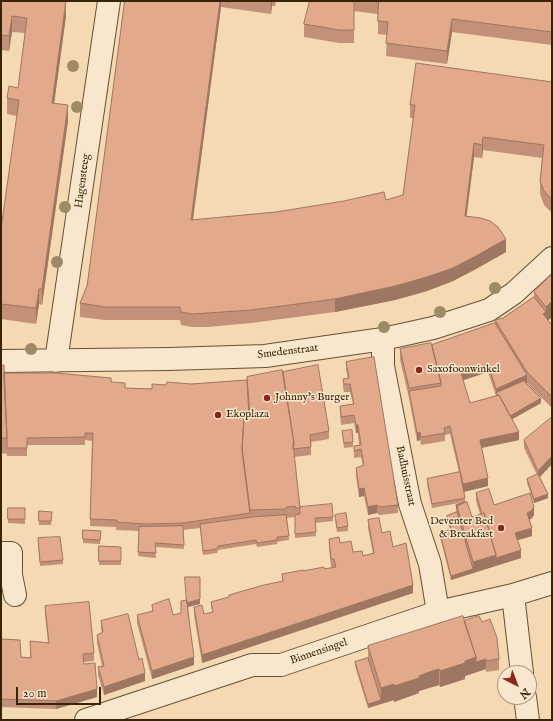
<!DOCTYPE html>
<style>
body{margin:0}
#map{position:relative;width:553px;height:721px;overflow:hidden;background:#f4d9b2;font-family:"IM FELL English",serif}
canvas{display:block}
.frame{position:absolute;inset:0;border:2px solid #372407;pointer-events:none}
.north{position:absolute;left:497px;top:665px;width:40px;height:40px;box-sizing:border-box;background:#f8e6cd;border:1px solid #ab987e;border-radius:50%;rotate:138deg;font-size:11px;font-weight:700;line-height:16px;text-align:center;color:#372407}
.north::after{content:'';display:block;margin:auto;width:14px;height:18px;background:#8f2418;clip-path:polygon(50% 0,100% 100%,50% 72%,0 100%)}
.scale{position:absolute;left:16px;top:687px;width:85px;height:18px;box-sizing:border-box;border:2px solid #372407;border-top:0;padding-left:5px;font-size:12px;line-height:14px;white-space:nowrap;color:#372407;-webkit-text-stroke:3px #f8e6cd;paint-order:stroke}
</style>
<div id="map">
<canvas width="553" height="721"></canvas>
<div class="frame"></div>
<div class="north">N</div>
<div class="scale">20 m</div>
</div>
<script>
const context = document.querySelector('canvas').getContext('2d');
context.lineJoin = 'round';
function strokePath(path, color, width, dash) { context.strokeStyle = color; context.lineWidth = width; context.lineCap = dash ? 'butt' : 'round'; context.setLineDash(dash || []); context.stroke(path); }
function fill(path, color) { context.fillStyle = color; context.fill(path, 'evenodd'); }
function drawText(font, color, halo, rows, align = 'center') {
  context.font = font + ' "IM FELL English",serif'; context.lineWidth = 3; context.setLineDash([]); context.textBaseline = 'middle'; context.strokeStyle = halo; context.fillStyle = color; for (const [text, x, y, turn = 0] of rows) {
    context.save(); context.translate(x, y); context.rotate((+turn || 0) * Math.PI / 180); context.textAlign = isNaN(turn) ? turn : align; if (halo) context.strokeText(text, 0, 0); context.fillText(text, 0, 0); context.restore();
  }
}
const street = new Path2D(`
 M383 339V366L410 504 430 564 438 612
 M1 361 169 359 265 356 383 339 433 328 489 310 514 293 552 258
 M56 361 109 1
 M1 553H11V575L15 595
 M513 595 522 673
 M525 697 528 720
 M86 720 252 665H281L438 612 513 595 552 583`);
const trees = [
 [73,66],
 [77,107],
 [65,207],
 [57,262],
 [495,288],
 [440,312],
 [384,327],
 [31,349]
];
const wall = new Path2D(`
 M1 1 66 16 54 103 68 121 42 305 39 304 36 324 1 319V229L17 116 7 114V98L18 88 25 33 12 32 9 51 1 50Z
 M125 1H276L275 6H272L271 14 221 7 193 220 276 212 386 200 403 195 413 118H410V105L552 82V213L544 205 540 194V181L542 158 483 150 482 158 474 157 466 216 506 252 476 269 453 281 427 291 395 300 335 312 251 323 208 327H192L181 325 180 320H105L80 317V303L87 286Z
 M310 1H552V45L452 32 447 64 386 56 387 35 378 34V14L354 11V43H339L304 37V24Z
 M552 274V317L548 320 552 325V408L527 383H526L541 403 512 419 519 440 482 448 488 486 464 492 465 498V502L472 517 480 514 476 501V493L494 505 534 515 531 519 529 520 532 536 517 540 521 558 451 580 440 537V533L450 529 447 520V516L456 512V505L464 502 432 508 427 484V479L459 472 450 434 445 435V441L421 445 420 440 417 441 409 398 400 360V349L432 345 495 323V320L503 318 534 297V292ZM488 372 496 396 470 403 463 380Z
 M346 362 398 505V513L379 515 377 513 368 515 364 496 359 497 356 476V468L363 466 361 457 354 458V446L359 445 358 433H356L354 423 341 425 340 414V406L353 404 350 392H344L343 387V379L348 378 346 370Z
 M1 365 4 373 111 382 125 388 152 389 166 385 191 384 247 380 283 372 329 431V439L311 442V455L294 457 300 507 333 517V521L315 523 316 536 295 538V517L287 518 289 540 277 542V544L257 547 256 544 218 550 217 553 203 555 200 528 183 530 184 549 155 547 156 558 138 556 139 531 116 530V527L90 526 92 441 85 440V445H27V456H7V454L1 453Z
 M342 431 353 442V447L344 448Z
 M524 440 552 464 540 477 548 498 534 503 527 483V479L537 475 524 448Z
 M8 508H25V524L8 523Z
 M39 511 52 517 51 525H39Z
 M335 515 348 526V531L337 532 335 519Z
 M368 520 382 533 393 547 413 593 202 663 194 615V607L204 614 212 612 211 602 229 597 282 581V574L324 569 334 567H331L329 547V539L340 543 353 552 363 556 373 553 368 528Z
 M83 530 101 531 100 544 83 543Z
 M38 542 63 560V564L40 566Z
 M99 546 121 547V565H99Z
 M181 601 200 604 188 607 194 665 152 679 137 623V615L152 611V605L173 615 181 613Z
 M45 606 94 653V661L84 662V664L97 697 56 709 1 707V639L21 657 30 658V641L48 643 45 614Z
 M101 621 145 681 104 695 98 675V667L102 666 97 643V635L102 633 101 629Z
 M464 621 482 622 499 659V670L486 672V669L465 676V679L440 687 439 685 419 691V693L394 702V700L368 708 355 666V662L368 658V646Z`);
const shadedWall = new Path2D(`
 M66 1V16L52 119V103Z
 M220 1H221V7L191 233V220Z
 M271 1H272V6L271 14Z
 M12 16V32L9 51V36Z
 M452 19V32L447 64V51Z
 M68 105V121L42 305V289Z
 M483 137V150L482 158V145Z
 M474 143V157L465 229V216Z
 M506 239V252L476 269 453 281 427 291 395 300 335 312V299Z
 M39 289V304L36 324V308Z
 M552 301V317L543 325V314L546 312V307Z
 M488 364V372L461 381V373Z
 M527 375V383L498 396 496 393V397V389Z
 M541 398V403L509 421V417Z
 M356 425H358V433H356Z
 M420 432V440L417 441V433Z
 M519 432V440L480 448V440Z
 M552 456V464L538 479V471Z
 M488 478V486L463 492V484Z
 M364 488V496L359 497V489Z
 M548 494V498L534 503V499Z
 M377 505V513L368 515V507Z
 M534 507V515L531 519 527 520V513Z
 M532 528V536L515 541V533Z
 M521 550V558L451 580V576L473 569V562L496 555Z
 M200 577V604L187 607V603Z
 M413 585V593L202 663V655Z
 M194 657V665L152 679V671Z
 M476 657 486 659V669L465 676V679L440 687V671L465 661Z
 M439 669V685L419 691V693L394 702V686L419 676Z
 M145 673V681L104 695V687Z
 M394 684V700L368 708V704L381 700V688Z
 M97 689V697L56 709V701Z`);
const building = new Path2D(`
 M1 1H66L52 103 68 105 42 289H39L36 308 1 304V229L19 100 7 98 9 86 18 88 27 18 12 16 9 36 1 35Z
 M125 1H220L191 220 276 212 344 201 384 192 386 200 403 195 415 105H410L416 63 552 82V200L544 191 540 181 544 145 483 137 482 145 474 143 465 216 481 218 490 221 498 227 506 239 476 256 453 268 427 277 395 286 335 299 251 310 208 313 192 314 181 312 180 307H105L80 303 87 286Z
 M310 1H354V30H339L304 24Z
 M379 1H552V32L452 19 447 51 386 43 388 22 378 21Z
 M552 274V301L546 307 534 292Z
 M534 297 546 312 543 314 552 325V397L527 372 495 320 503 318Z
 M495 323 527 375 496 389 488 364 461 373 470 403 499 395 519 432 480 440 488 478 463 484 450 426 444 428 445 433 421 437 420 432 417 433 409 391 441 386V383L432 345Z
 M431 343 441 383 409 388 400 349Z
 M374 357 398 505 379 507 377 505 368 507 364 488 359 489 356 468 364 465 361 449 354 451V446L361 445 358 425H356L354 415 341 417 340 406 354 404 350 384H344L343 379 349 378 346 362Z
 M1 365H4L7 438H1Z
 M318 365 329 431 310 435 311 447 293 449V446H294V443L283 372Z
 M282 370 294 443H293L300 508H295V506L286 507V509L250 510 242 448 244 417H250L247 377Z
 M4 373H56L111 378V382L125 383V388L152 389V384L166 385 167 382 191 384 247 380 249 417H244L242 451 250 513 183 523 146 524 116 522 117 520 90 519 93 433H85V437L27 438V448H7V438Z
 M524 381 541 398 510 416 499 395H497L496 393Z
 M552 417V456L538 471 524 440Z
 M352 430 353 442 344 443 342 431Z
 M460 472 465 498 432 504 427 479Z
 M538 474 548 494 534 499 527 479Z
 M489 489 494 505 530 493 534 507 531 511 527 513 532 528 515 533 521 550 496 558V555L484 513 482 514 476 493Z
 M465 502 457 506V509L456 505Z
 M467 502 472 517 484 513 496 555 473 562 457 506Z
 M332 504 333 517 315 518 316 532 295 534V515L300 514V507Z
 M8 508H25V519H8Z
 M39 511 52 512 51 521H39Z
 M457 512 473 569 451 576 440 533 451 529 447 516Z
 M346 513 348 526 337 528 335 515Z
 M286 515 289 536 277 537V540L257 543 256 540 218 546 217 549 203 551 200 524 252 517Z
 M379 518 382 533 390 531 393 547 406 543 413 585 202 655 194 607 202 605 204 614 213 612 211 602 229 597V595L264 585 283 581 282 574 303 570V571L324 567V569L336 567 334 559H331L329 539 339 537 340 543 351 541 353 552 362 551 363 556 374 553 368 520Z
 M183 526 184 545 155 543 156 553 138 552 139 527Z
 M83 530 101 531 100 540 83 539Z
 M60 537 63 560 40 562 38 538Z
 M99 546 121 547V561H99Z
 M185 577H200V599L187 603Z
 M169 599 173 615 181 613V601L187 600 188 612 194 657 152 671 137 615 153 611 152 605Z
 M89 602 94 653 83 654 84 664 95 663 97 689 56 701 1 699V639L20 640 21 657 31 658 30 641 49 643 45 606Z
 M128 614 139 660 142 658 145 673 104 687 98 667 104 666 97 635 103 632 101 621Z
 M463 616 476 657 465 661V663L440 671 439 669 429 672 419 676V678L394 686V684L381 688 368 646Z
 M479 616 482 622 490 619 497 638 499 659 486 661V659L476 662V657L464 621Z
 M368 658 381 700 368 704 355 662Z`);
const markers = [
 [419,370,4,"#8f2418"],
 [267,398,4,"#8f2418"],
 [218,415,4,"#8f2418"],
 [501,528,4,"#8f2418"]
];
const streetNames = [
 ["Hagensteeg",83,181,-82],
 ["Smedenstraat",288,352,-7],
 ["Badhuisstraat",405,476,78],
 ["Binnensingel",319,652,-19]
];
const poiNames = [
 ["Saxofoonwinkel",427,370],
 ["Johnny's Burger",275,398],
 ["Ekoplaza",226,415],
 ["Deventer Bed",493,522,"right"],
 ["& Breakfast",493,535,"right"]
];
strokePath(street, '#665132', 24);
strokePath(street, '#f8e6cd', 22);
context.fillStyle = '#9e8b66';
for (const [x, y] of trees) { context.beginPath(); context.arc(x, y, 6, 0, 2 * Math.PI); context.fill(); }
fill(wall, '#c39178');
fill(shadedWall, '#9f7661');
fill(building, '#e3a98b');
strokePath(building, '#9f7661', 1);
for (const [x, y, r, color] of markers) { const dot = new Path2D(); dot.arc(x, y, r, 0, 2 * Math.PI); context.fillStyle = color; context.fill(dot); strokePath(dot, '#f8e6cd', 1.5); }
drawText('11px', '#372407', '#f8e6cd', streetNames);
drawText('11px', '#372407', '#f8e6cd', poiNames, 'left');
</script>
